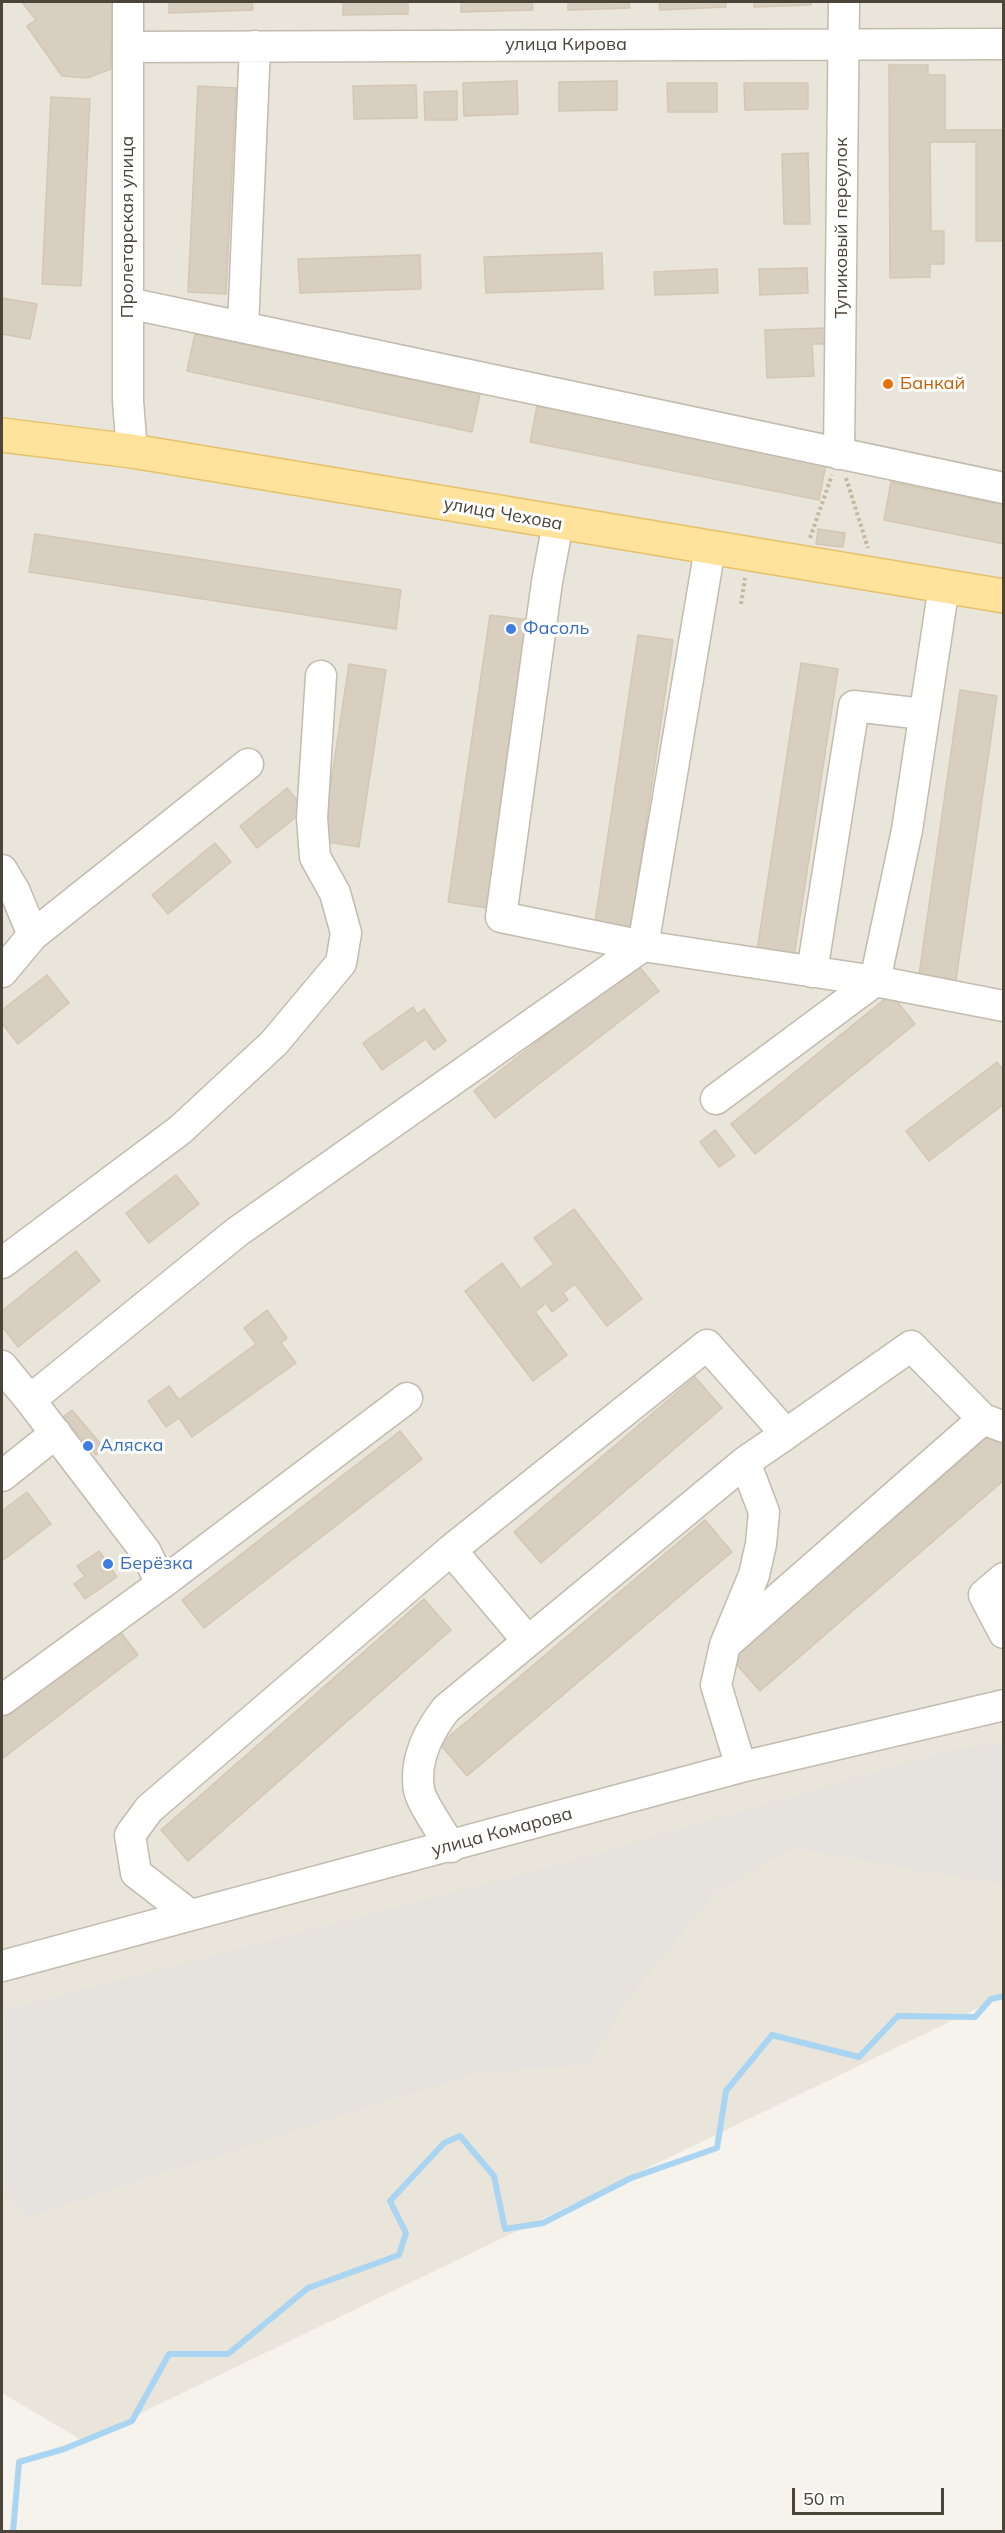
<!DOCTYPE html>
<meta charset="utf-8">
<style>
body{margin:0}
#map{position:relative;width:1005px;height:2533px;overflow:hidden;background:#f6f3ec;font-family:Mulish,sans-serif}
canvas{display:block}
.frame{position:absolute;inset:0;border:3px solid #4b4439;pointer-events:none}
.scale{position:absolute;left:792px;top:2488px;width:152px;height:27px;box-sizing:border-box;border:3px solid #4b4439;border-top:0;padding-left:8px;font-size:18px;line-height:21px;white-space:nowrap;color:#4b4439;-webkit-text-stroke:4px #fff;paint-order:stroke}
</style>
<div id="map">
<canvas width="1005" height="2533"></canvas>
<div class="frame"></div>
<div class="scale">50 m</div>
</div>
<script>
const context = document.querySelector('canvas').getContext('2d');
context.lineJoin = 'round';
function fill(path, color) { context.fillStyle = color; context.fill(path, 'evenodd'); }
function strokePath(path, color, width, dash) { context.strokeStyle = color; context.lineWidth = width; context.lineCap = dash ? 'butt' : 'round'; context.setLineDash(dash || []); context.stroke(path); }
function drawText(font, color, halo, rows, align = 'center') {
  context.font = font + ' Mulish,sans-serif'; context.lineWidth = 6; context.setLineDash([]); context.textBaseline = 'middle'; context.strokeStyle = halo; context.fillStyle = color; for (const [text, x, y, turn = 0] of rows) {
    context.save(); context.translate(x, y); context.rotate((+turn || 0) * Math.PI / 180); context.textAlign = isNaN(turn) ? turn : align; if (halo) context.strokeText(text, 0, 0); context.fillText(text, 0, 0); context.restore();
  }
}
const residential = new Path2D(`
 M2 2H1003V1996L83 2441 2 2393Z`);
const industrial = new Path2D(`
 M1003 1743V1885L794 1848 715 1893 627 2000 589 2065 478 2072 27 2217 5 2198 2 2182V2011L560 1864 954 1749Z`);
const stream = new Path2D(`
 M13 2532 19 2462 64 2449 132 2421 169 2354H228L308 2288 399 2255 406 2233 390 2201 444 2143 460 2136 494 2176 505 2229 543 2223 631 2178 717 2148 726 2091 772 2035 859 2057 898 2016 975 2017 991 1999 1004 1996`);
const building = new Path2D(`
 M22 2H112L111 69 87 78 62 76 27 26 36 20Z
 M169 2H252L253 10 169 13Z
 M343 2H408V14L343 15Z
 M461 2H532L533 10 461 12Z
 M568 2H629L630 8 568 10Z
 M659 2H726V7L660 10Z
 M754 2H811V5L754 7Z
 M889 65H928V75H945V130H1004V241H976V142H930L931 231H944V264H930V277L890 278Z
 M517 81 518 114 464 116 463 83Z
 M617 81V110L559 111V82Z
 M667 83H717V112H668Z
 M744 83H808V109L745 110Z
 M416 85 417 118 354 119 353 86Z
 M198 86 236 88 226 294 188 292Z
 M457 91V120H425L424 92Z
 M51 97 90 99 81 286 42 284Z
 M808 153 810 224H784L782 154Z
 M602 253 603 289 486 293 484 257Z
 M420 255 421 289 300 293 298 259Z
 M807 268 808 293 760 295 759 269Z
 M717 269 718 293 655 295 654 272Z
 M2 298 37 304 30 339 2 334Z
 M826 328 827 344H812L814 376 767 378 765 330Z
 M195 334 480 394 472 432 187 371Z
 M537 406 826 464 819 500 530 442Z
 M891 482 1004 505V544L884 520Z
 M818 529 845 533 843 547 816 544Z
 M35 534 401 590 396 629 29 572Z
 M490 615 529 620 487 908 448 902Z
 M638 635 673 640 631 927 595 922Z
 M801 663 838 669 794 957 757 951Z
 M349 664 386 670 359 847 322 841Z
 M960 690 997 696 956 980 919 975Z
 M287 788 305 810 257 848 240 826Z
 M215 843 231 862 168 914 152 895Z
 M637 964 659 991 495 1118 474 1091Z
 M47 975 69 1003 18 1044 2 1023V1010Z
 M891 994 915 1024 755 1154 731 1124Z
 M413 1007 417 1014 424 1009 446 1041 434 1050 426 1039 382 1070 363 1043Z
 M997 1062 1004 1071V1104L929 1161 906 1131Z
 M715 1130 735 1156 719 1167 700 1142Z
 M176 1175 199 1204 149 1243 126 1213Z
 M574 1209 642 1299 607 1326 575 1284 563 1293 568 1300 552 1312 546 1303 535 1312 567 1355 533 1381 465 1291 502 1263 521 1289 554 1264 534 1238Z
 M76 1251 100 1281 18 1347 2 1326V1311Z
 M267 1310 287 1338 281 1343 296 1363 192 1437 179 1418 166 1427 148 1401 169 1386 179 1400 256 1344 244 1328Z
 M695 1377 722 1408 541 1563 514 1532Z
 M72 1410 104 1448 96 1455 63 1417Z
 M400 1431 422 1459 204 1628 182 1600Z
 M992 1433 1004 1446V1480L760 1691 732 1659Z
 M27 1492 51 1524 2 1561V1511Z
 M705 1520 732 1552 467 1776 440 1744Z
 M99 1551 117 1577 85 1599 74 1584 85 1576 77 1566Z
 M424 1599 451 1630 188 1861 161 1830Z
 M115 1625 138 1655 2 1759V1712Z`);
const path = new Path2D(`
 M846 478 868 548
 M810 538 832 475
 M741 604 745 578`);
const minor = new Path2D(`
 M128 2V401L132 451
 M128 47 1004 44
 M128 303 1004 488
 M243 327 255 46
 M839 454 844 2
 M558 523 547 582 501 917 643 946 875 981 1004 1006
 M2 870 15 892 33 935 2 972
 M33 935 248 764
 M812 972 854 706 923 714
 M716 1099 875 981 907 830 944 586
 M2 1263 180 1130 274 1043 341 963 346 933 335 893 315 857 312 818 321 676
 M2 1366 30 1400 146 1552 161 1584 2 1700
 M30 1400 237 1232 643 946 710 548
 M2 1476 56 1433
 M451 1550 528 1641
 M1004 1578 984 1595 1004 1633
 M161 1584 407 1398
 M725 1645 983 1419
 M741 1767 716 1685 725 1645 754 1575 761 1544 764 1512 745 1462
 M451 1847C443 1834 421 1802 419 1790 414 1760 429 1731 446 1709L745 1462 786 1434
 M189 1914 136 1873 130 1835 149 1809 451 1550 707 1345 786 1434 911 1346 983 1419 1004 1427
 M2 1966 741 1767 1004 1705`);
const major = new Path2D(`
 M2 435 132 451 1004 596`);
const markers = [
 [888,384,6,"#e8710a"],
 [511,629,6,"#3f7fe0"],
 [88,1446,6,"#3f7fe0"],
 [108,1564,6,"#3f7fe0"]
];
const streetNames = [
 ["улица Кирова",566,45],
 ["Пролетарская улица",128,227,-90],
 ["Тупиковый переулок",842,228,-90],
 ["улица Чехова",503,514,10],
 ["улица Комарова",502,1832,-15]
];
const foodNames = [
 ["Банкай",900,384]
];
const shopNames = [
 ["Фасоль",523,629],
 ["Аляска",100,1446],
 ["Берёзка",120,1564]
];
fill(residential, '#eae5da');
fill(industrial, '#e6e2dd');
strokePath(stream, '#a9d4f2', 6);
fill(building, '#d8cfc1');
strokePath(building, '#d3c7b4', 1.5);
strokePath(minor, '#c2bbae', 33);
strokePath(major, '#e6c16a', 36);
strokePath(path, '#c4b79f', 4, [3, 3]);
strokePath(minor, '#fff', 30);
strokePath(major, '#ffe39c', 33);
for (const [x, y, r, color] of markers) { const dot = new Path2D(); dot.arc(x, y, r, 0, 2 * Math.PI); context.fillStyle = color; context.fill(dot); strokePath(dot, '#fff', 2); }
drawText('18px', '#4b4439', '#fff', streetNames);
drawText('18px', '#c56008', '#fff', foodNames, 'left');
drawText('18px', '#366cbe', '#fff', shopNames, 'left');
</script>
